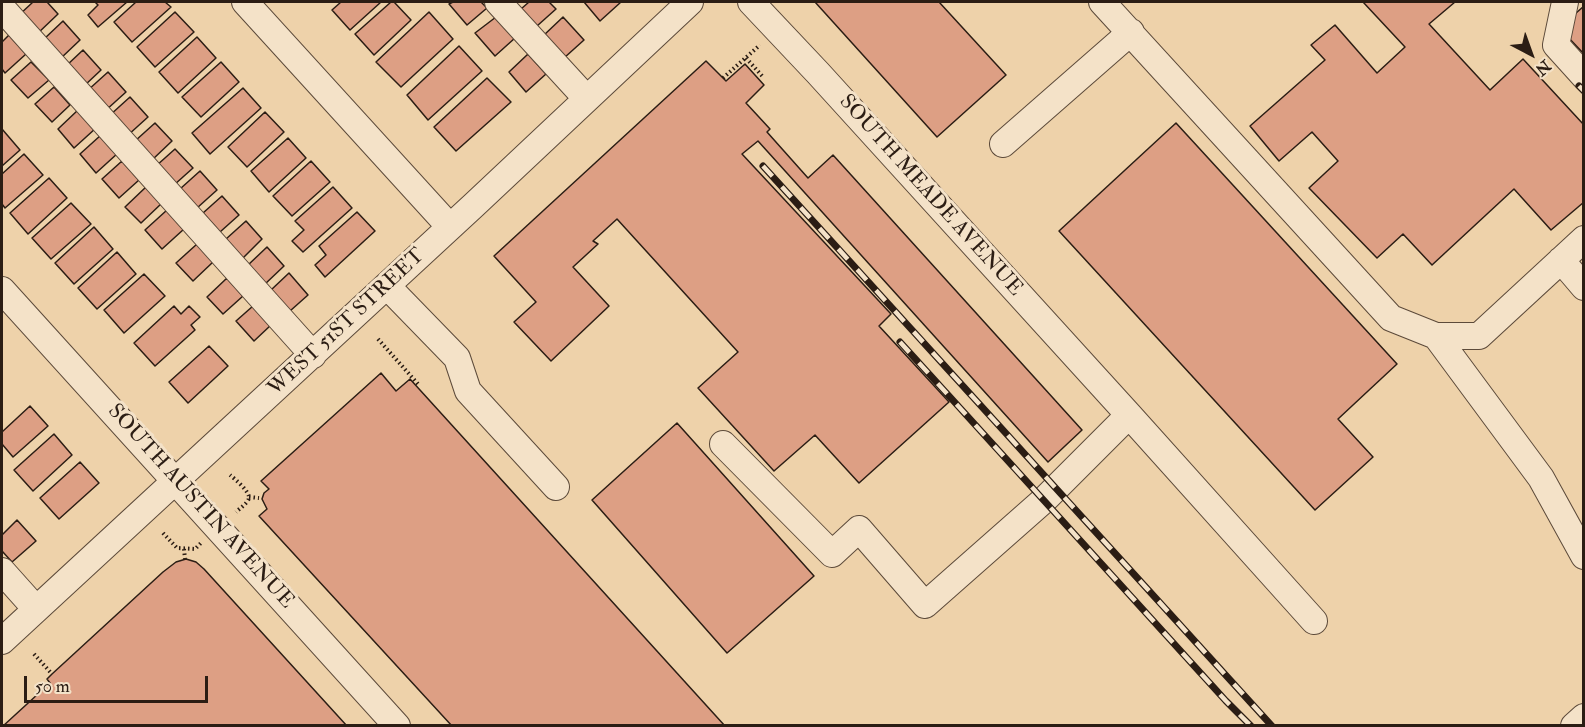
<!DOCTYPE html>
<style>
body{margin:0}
#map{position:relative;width:1585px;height:727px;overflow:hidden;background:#eed2aa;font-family:"IM FELL Double Pica",serif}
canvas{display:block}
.frame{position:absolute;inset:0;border:3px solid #2b1d14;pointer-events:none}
.north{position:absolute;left:1501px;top:24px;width:60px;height:60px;-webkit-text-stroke:4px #f4e2c8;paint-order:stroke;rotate:139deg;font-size:16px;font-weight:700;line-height:24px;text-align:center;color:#2b1d14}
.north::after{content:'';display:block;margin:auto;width:21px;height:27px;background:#2b1d14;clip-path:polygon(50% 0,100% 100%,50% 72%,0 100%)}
.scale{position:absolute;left:24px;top:676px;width:184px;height:27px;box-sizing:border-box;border:3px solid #2b1d14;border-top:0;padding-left:8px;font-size:18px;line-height:21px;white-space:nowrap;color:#2b1d14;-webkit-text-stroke:4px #f4e2c8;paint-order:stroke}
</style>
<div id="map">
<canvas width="1585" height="727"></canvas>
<div class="frame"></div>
<div class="north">N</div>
<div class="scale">50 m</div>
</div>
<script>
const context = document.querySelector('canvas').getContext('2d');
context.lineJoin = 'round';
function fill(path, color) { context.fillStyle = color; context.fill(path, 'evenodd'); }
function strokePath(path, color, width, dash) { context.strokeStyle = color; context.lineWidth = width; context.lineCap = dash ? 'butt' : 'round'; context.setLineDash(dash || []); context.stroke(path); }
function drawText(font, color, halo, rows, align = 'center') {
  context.font = font + ' "IM FELL Double Pica",serif'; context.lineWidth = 6; context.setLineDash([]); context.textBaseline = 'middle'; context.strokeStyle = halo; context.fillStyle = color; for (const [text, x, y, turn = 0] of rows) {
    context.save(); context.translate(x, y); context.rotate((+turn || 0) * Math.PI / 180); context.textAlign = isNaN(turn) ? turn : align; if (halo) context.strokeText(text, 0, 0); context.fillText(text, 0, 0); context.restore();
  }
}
const building = new Path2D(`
 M33 2H47L58 14 36 35 18 16Z
 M95 2H127L98 27 88 15 98 5Z
 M136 2H165L171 7 132 42 114 22Z
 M341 2H381L350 30 332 10Z
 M391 2H394L411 20 374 55 355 34Z
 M453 2H481L487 8 467 25 449 4Z
 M529 2H549L556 9 537 26 521 9Z
 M584 2H621L600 21Z
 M815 2H939L1006 75 937 137Z
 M1363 2H1455L1429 24 1490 90 1523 59 1584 125V202L1551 230 1514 189 1432 265 1403 234 1377 258 1309 188 1338 161 1312 132 1279 161 1250 126 1325 60 1311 45 1335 25 1377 73 1405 47Z
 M1584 6V54L1566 35 1567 21Z
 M175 12 194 32 155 67 137 47Z
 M429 12 453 39 401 87 376 62Z
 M496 17 515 38 495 56 475 33Z
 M563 17 584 40 564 58 543 36Z
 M63 21 80 40 60 59 43 40Z
 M9 35 26 54 5 73 2 69V42Z
 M197 37 216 58 178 93 159 72Z
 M459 46 482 71 428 120 407 95Z
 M83 50 101 70 84 86 66 66Z
 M528 54 546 74 526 92 509 72Z
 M706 61 726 81 745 64 764 85 746 103 770 129 767 132 808 178 833 155 1082 430 1048 462 758 141 742 154 891 314 879 326 949 402 859 483 815 435 774 471 698 388 738 352 617 219 593 241 598 244 573 267 609 306 551 361 514 322 536 302 494 256Z
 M31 62 49 80 28 98 11 80Z
 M221 62 239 82 201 117 182 97Z
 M108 72 126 92 105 111 87 91Z
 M487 78 511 102 456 151 434 127Z
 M54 87 70 105 52 122 35 104Z
 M243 88 261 108 210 154 192 133Z
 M130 97 148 117 127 136 109 116Z
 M78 110 96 128 74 148 58 129Z
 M265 112 284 132 247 167 228 147Z
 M155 123 172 141 152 160 135 141Z
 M1176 123 1397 364 1338 419 1373 457 1315 510 1059 231Z
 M2 129 20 150 2 166Z
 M101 135 118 153 96 173 80 154Z
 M288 138 306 158 269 192 251 171Z
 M175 149 193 168 174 185 156 166Z
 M24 154 43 175 5 208 2 204V174Z
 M122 161 139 180 119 198 102 179Z
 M311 161 330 182 292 216 273 196Z
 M200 171 217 190 197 208 180 189Z
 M49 178 67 198 28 234 10 213Z
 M147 186 162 203 141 223 125 207Z
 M333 187 352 208 303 252 292 241 304 230 295 221Z
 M222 196 239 215 220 232 203 213Z
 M71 203 91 224 51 259 32 238Z
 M167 210 184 229 162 249 145 230Z
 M357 212 375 231 325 277 315 265 326 255 319 246Z
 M246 221 262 239 243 258 226 239Z
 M94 227 113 249 74 284 55 263Z
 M197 244 213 262 193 281 176 263Z
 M267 247 284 266 264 285 247 266Z
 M117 252 136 274 97 309 78 288Z
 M289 273 308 295 290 311 271 290Z
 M144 274 165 296 124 333 104 310Z
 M227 278 243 296 223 314 207 297Z
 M174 306 181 314 189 306 200 317 191 325 195 330 155 366 134 343Z
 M253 306 271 325 254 341 236 321Z
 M209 346 228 366 188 403 169 382Z
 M381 373 396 391 410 379 725 726H452L259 516 267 509 262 499 264 493 269 489 261 481Z
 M30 406 48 426 13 457 2 444V432Z
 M677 423 814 576 727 653 592 500Z
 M54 434 72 455 33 491 14 470Z
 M80 462 99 483 59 519 40 498Z
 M17 520 36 541 12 562 2 551V535Z
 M186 559 196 562 204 569 347 726H3L50 683 47 679 52 674 163 572 176 562Z`);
const path = new Path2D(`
 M746 58 764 78
 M723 78 760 45
 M378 339 418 384
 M230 475C235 479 250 492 249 498 248 503 239 509 236 512
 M249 497 259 498
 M163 533 177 548 195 549 201 543
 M184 549 185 559
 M34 654 52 674`);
const minor = new Path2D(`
 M245 2 450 227
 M498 2 586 98
 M751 2 818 73 1129 415 1314 621
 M1102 2 1391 318 1436 336H1479L1584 239
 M1565 2 1556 45 1584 76
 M2 8 313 355
 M1003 144 1131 32
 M1561 260 1584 287
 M387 286 457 358 468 391 556 487
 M2 290 397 726
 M1436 336 1541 478 1584 556
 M723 444 832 554 859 529 925 605 1044 500 1129 415
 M2 571 36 609
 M2 641 474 205 690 2
 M1574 726 1584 717`);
const rail = new Path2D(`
 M1579 86 1584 91
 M763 166 1272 726
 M900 342 1226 701 1251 726`);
const streetNames = [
 ["SOUTH MEADE AVENUE",930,196,48],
 ["WEST 51ST STREET",347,323,-43],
 ["SOUTH AUSTIN AVENUE",200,507,48]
];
fill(building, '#dd9f84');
strokePath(building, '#2b1d14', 1.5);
strokePath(minor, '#5c4a3a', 28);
strokePath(path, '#2b1d14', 4, [1.5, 3]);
strokePath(minor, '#f4e2c8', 26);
strokePath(rail, '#2b1d14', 7);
strokePath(rail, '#f4e2c8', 4.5, [14]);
drawText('21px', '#2b1d14', '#f4e2c8', streetNames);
</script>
